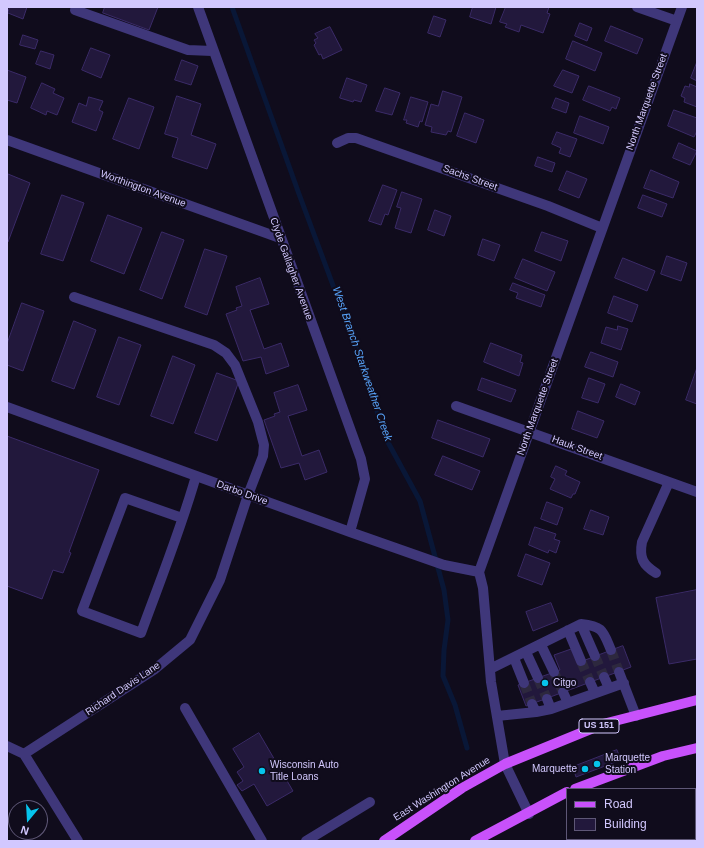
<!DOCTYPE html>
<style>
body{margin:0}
#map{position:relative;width:704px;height:848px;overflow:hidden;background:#100c1c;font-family:Arial,sans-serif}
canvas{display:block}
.frame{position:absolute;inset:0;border:8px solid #d2c8fe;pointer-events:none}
.legend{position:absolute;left:566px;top:788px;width:130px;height:52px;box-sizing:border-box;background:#100c1c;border:1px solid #5e5776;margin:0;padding:5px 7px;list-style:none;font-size:12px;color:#d2c8fe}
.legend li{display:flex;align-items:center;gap:8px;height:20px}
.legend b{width:20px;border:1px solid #5e5776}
.north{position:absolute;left:8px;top:800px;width:40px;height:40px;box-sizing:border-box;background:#100c1c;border:1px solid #5e5776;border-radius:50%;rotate:198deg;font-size:11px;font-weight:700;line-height:16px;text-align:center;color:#d2c8fe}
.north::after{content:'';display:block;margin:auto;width:14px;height:18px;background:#06c4ec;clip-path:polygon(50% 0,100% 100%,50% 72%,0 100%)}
</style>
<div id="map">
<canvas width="704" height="848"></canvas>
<div class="frame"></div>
<ul class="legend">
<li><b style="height:5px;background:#c851fb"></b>Road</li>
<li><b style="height:11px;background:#22183c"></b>Building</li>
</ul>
<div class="north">N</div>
</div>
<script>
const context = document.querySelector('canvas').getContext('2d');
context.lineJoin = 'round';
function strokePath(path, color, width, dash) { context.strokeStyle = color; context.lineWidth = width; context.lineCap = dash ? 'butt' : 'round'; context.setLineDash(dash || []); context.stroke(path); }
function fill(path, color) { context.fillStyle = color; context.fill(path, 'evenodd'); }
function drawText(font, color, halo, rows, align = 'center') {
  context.font = font + ' Arial,sans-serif'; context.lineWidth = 4; context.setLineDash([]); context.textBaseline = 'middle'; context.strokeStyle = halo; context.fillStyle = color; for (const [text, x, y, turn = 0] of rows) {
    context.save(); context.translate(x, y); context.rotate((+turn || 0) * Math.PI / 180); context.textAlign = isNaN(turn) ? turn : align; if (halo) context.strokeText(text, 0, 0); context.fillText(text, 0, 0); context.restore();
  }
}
const stream = new Path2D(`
 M232 7 299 194 375 398 378 416 384 435 420 501 444 590 448 620 444 650 443 676 455 705 467 748`);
const building = new Path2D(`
 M10 7H27L23 19 8 13Z
 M105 7H158L149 30 103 13Z
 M473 7H496L491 24 470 17Z
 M506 7H549L547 13 550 14 543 33 521 25 519 32 505 27 507 24 500 22Z
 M434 16 446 20 440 37 428 33Z
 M580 23 592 28 587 41 575 36Z
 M611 26 643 39 637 54 605 41Z
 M330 27 342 50 323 59 321 54 319 55 314 45 316 43 314 40 318 38 315 34Z
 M23 35 38 40 35 49 20 45Z
 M573 41 602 53 595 71 566 59Z
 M91 48 110 55 101 78 82 70Z
 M41 51 54 55 50 69 36 64Z
 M182 60 198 66 191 85 175 80Z
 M697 62V81L691 78Z
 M7 70 26 77 17 103 7 100Z
 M563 70 579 76 572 93 554 86Z
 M347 78 367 85 361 102 354 100 353 102 340 98Z
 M42 83 55 89 53 93 64 98 57 115 47 111 46 115 31 108Z
 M690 84 697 87V107L684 102 685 98 681 96 685 86 689 87Z
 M589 86 620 98 616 109 612 107 610 111 583 100Z
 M385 88 400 93 392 115 376 111Z
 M443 91 462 97 451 132 448 131 446 135 431 132 432 127 425 125 431 104 438 106Z
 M177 96 201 104 191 135 216 144 207 169 172 157 178 138 165 134Z
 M89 97 103 101 99 110 103 112 96 131 72 122 79 103 86 106Z
 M411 97 428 102 422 122 420 121 418 127 406 123 407 120H404Z
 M129 98 154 107 139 149 113 139Z
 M556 98 569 103 566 113 552 108Z
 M674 110 697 118V131L694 137 668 126Z
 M465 113 484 120 476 143 457 136Z
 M580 116 609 127 603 144 574 133Z
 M557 132 577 139 570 157 559 153 561 148 552 144Z
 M679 143 697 151 690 165 673 158Z
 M538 157 555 163 552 172 535 166Z
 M651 170 679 182 673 198 644 188Z
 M567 171 587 179 579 198 559 190Z
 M8 174 30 183 8 242H7Z
 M383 185 397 190 388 215 385 214 381 225 369 221Z
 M402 192 422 199 411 233 395 228 401 208 397 207Z
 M62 195 84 203 63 261 41 254Z
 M643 195 667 204 662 217 638 208Z
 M435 210 451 216 444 236 428 230Z
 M108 215 142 228 124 274 91 261Z
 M162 232 184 240 162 299 140 290Z
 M542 232 568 241 561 261 535 251Z
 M483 239 500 245 494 261 478 255Z
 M205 249 227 256 207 315 185 307Z
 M667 256 687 263 681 281 661 274Z
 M623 258 655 271 647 291 615 278Z
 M523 259 555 272 547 291 515 278Z
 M260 278 269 304 250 310 264 349 281 343 289 366 266 374 261 357 243 361 226 314 237 310 236 308 242 306 236 287Z
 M513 283 545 295 541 307 516 298 518 293 510 290Z
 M614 296 638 305 632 322 608 313Z
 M22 303 44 311 23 371 7 365V344Z
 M74 321 96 330 74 389 52 381Z
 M618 326 628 329 621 350 601 343 606 327 617 330Z
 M119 337 141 345 119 405 97 397Z
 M491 343 522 355 520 362 523 363 519 376 484 362Z
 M591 352 618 362 613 377 585 367Z
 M173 356 195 365 173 424 151 416Z
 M697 368V404L686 400Z
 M217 373 239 381 217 441 195 433Z
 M482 378 516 390 511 402 478 390Z
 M589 378 605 384 598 403 582 398Z
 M621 384 640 392 635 405 616 397Z
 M298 385 307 410 288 416 302 456 319 450 327 472 305 480 299 463 281 468 264 420 275 416 274 414 280 412 274 393Z
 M578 411 604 421 597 438 572 429Z
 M438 420 490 439 483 457 432 438Z
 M7 436 99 470 69 552 71 553 63 573 53 570 42 599 7 586Z
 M443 456 480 471 472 490 435 475Z
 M556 466 567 471 565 475 580 482 575 494H573L571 498 550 489 555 479 551 477Z
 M547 502 563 508 557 525 541 519Z
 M591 510 609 517 603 535 584 529Z
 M535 527 556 534 554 539 560 541 556 553 549 550 548 553 529 545Z
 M526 554 550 563 542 585 518 576Z
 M697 590V659L669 664 656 598Z
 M551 603 558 621 533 631 526 612Z
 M623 646 631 667 526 706 518 685 560 670 554 655 574 648 579 662Z
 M259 733 293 791 267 806 254 784 242 791 237 785 243 781 237 772 244 767 233 749Z
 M617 750 621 760 576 777 573 767Z
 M655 839H682V841H655Z`);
const minorTunnel = new Path2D(`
 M611 650 619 672
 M595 656 604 677
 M581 661 590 682
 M554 672 563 692
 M538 678 547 699
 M524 683 532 704`);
const minor = new Path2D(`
 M198 7 361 459 365 479 350 532
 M637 7 677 21
 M75 10 188 50 212 51
 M7 140 280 238
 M337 143 348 138H356L548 206 602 228
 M456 406 697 492
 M7 407 350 532 444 565 479 572
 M182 518 125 498 82 611 141 633C160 581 181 529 196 476
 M656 573C643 565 639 558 642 542L669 482
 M581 624 595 656
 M568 630 581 661
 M541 645 554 672
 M526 652 538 678
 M514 658 524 683
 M490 669 581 624C603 626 603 631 611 650
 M619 672 636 716
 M604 677 609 688
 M590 682 595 693
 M563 692 568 703
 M547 699 551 709
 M532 704 536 712 551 709 624 683
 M185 708 262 841
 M497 716 536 712
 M7 746 24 754 78 841
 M24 754 155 669 190 640 220 580 248 495 263 456 264 445 258 422 235 365 226 353 214 345 74 297
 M529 814 505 764 491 682 483 588 479 572 682 7
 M691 839 692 841
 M306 841 370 802`);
const major = new Path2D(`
 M575 789 663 756 697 748
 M384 841 462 788 505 764 603 724 697 700
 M475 841 567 792`);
const markers = [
 [545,683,4,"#06c4ec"],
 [597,764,4,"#06c4ec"],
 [585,769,4,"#06c4ec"],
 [262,771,4,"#06c4ec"]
];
const shields = [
 [599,726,40]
];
const shieldNames = [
 ["US 151",599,726]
];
const streetNames = [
 ["North Marquette Street",647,102,-70],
 ["Sachs Street",470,178,20],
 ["Worthington Avenue",143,189,20],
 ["Clyde Gallagher Avenue",291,269,70],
 ["North Marquette Street",538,407,-70],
 ["Hauk Street",577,448,20],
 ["Darbo Drive",242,493,20],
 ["Richard Davis Lane",123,689,-34],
 ["East Washington Avenue",442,789,-32]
];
const poiNames = [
 ["Citgo",553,683],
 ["Marquette",605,758],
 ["Station",605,770],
 ["Wisconsin Auto",270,765],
 ["Title Loans",270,777],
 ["Marquette",577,769,"right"]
];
const waterNames = [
 ["West Branch Starkweather Creek",362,364,71]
];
strokePath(stream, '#091737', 5);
fill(building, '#22183c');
strokePath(building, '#3b2b68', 1);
strokePath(minorTunnel, '#2d283e', 10, [10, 5]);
strokePath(minor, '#3f377a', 10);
strokePath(major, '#c851fb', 10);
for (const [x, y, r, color] of markers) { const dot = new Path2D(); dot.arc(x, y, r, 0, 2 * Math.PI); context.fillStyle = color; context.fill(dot); strokePath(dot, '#100c1c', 1.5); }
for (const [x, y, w] of shields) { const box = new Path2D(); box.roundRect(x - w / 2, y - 7, w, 14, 3); context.fillStyle = '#100c1c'; context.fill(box); strokePath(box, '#d2c8fe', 1); }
drawText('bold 9px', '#d2c8fe', null, shieldNames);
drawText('10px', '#d2c8fe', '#100c1c', streetNames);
drawText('10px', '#d2c8fe', '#100c1c', poiNames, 'left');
drawText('italic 11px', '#58a4fb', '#100c1c', waterNames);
</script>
